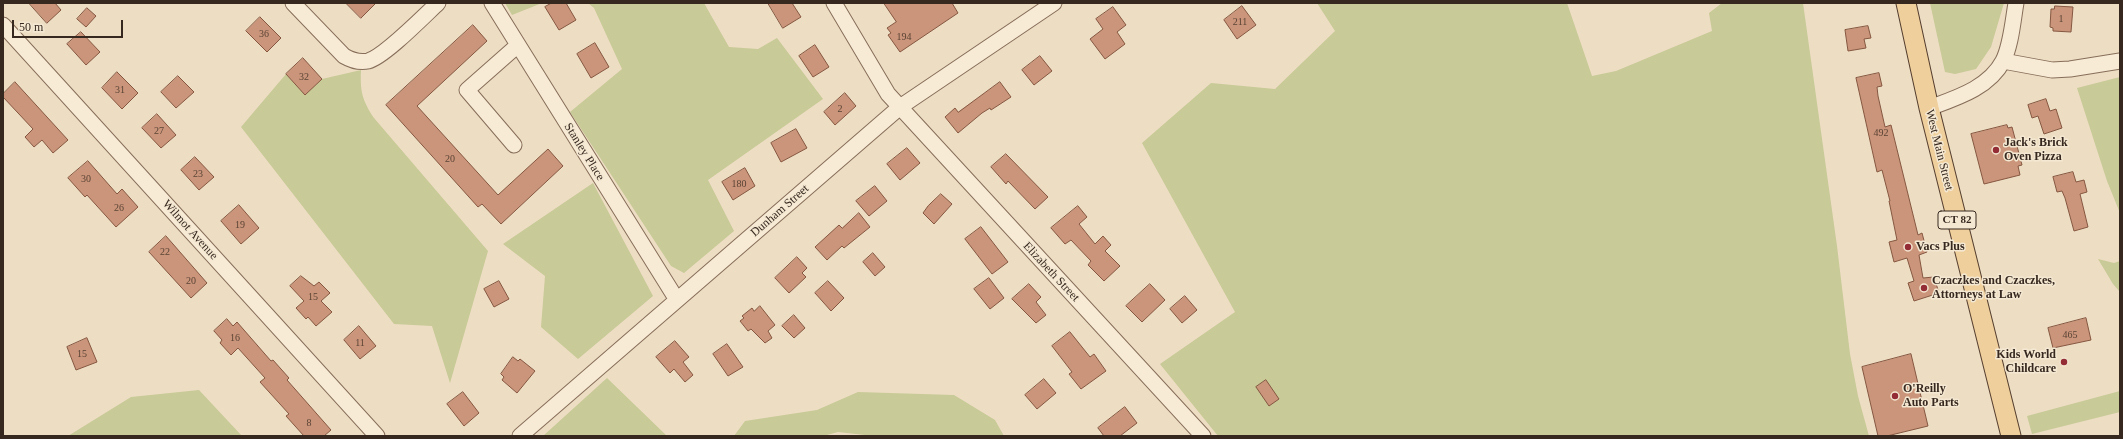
<!DOCTYPE html>
<style>
body{margin:0}
#map{position:relative;width:2123px;height:439px;overflow:hidden;background:#edddc3;font-family:Georgia,serif}
canvas{display:block}
.frame{position:absolute;inset:0;border:4px solid #36281e;pointer-events:none}
.scale{position:absolute;left:12px;top:20px;width:111px;height:18px;box-sizing:border-box;border:2px solid #36281e;border-top:0;padding-left:5px;font-size:12px;line-height:14px;white-space:nowrap;color:#36281e;-webkit-text-stroke:3px #f4e8d2;paint-order:stroke}
</style>
<div id="map">
<canvas width="2123" height="439"></canvas>
<div class="frame"></div>
<div class="scale">50 m</div>
</div>
<script>
const context = document.querySelector('canvas').getContext('2d');
context.lineJoin = 'round';
function fill(path, color) { context.fillStyle = color; context.fill(path, 'evenodd'); }
function strokePath(path, color, width, dash) { context.strokeStyle = color; context.lineWidth = width; context.lineCap = dash ? 'butt' : 'round'; context.setLineDash(dash || []); context.stroke(path); }
function drawText(font, color, halo, rows, align = 'center') {
  context.font = font + ' Georgia,serif'; context.lineWidth = 3; context.setLineDash([]); context.textBaseline = 'middle'; context.strokeStyle = halo; context.fillStyle = color; for (const [text, x, y, turn = 0] of rows) {
    context.save(); context.translate(x, y); context.rotate((+turn || 0) * Math.PI / 180); context.textAlign = isNaN(turn) ? turn : align; if (halo) context.strokeText(text, 0, 0); context.fillText(text, 0, 0); context.restore();
  }
}
const green = new Path2D(`
 M505 3H542L512 15Z
 M588 3H704L729 47 758 49 777 38 823 99 708 180 734 231 684 273 671 266 570 112 622 69 594 8Z
 M1317 3H1567L1592 76 1616 71 1712 31 1709 13 1722 3H1803L1837 246 1850 354 1858 396 1869 436H1218L1160 364 1235 312 1142 143 1211 83 1275 89 1335 31Z
 M1930 3H2004L1991 47 1976 69 1955 74 1945 72Z
 M361 70C360 91 362 100 374 118L488 251 450 383 432 326 394 324 241 127 286 74 305 94 322 79Z
 M2120 77V213L2107 181 2077 88Z
 M593 183 653 296 578 359 541 327 545 276 503 244Z
 M2098 259 2114 263 2120 261V292L2113 284Z
 M607 378 667 436H543Z
 M199 390 242 436H68L131 397Z
 M2120 391V412L2032 434 2027 416Z
 M858 392 954 395 995 420 1004 436H874L838 432 823 436H734L745 421 817 410Z`);
const building = new Path2D(`
 M29 3H55L61 10 47 23Z
 M346 3H376L361 18Z
 M552 3H566L576 20 559 30 545 7Z
 M768 3H792L801 17 783 28Z
 M884 3H952L958 13 900 52 888 35 891 33 887 28 896 22Z
 M1242 6 1256 25 1237 39 1224 20Z
 M2055 6 2073 7 2071 32 2053 31V28L2050 27 2051 9H2054Z
 M1113 7 1126 25 1117 32 1125 44 1105 59 1090 39 1103 29 1096 19Z
 M87 8 96 16 86 27 77 19Z
 M260 17 281 38 267 52 246 31Z
 M473 25 487 41 417 106 498 195 548 149 563 166 501 224 482 204 478 207 386 105Z
 M1868 26 1871 38 1864 39 1866 48 1848 51 1845 30Z
 M81 32 100 52 86 65 67 44Z
 M595 43 609 67 591 78 577 54Z
 M815 45 829 67 813 77 799 56Z
 M1040 56 1052 71 1034 85 1022 70Z
 M303 58 322 79 305 95 286 74Z
 M117 72 138 93 122 109 102 88Z
 M1879 73 1882 86 1877 87 1878 96 1885 127 1891 125 1918 235 1922 233 1927 252 1919 255 1923 278 1934 277 1939 293 1914 301 1908 283 1914 281 1907 258 1894 262 1889 242 1897 240 1889 201H1890L1882 170 1877 172 1856 78Z
 M178 76 194 92 176 108 161 92Z
 M15 82 68 140 53 153 42 140 34 147 25 137 33 129 3 97V94Z
 M1000 82 1011 97 991 110 990 108 982 113 958 133 945 117 955 108 958 112Z
 M845 93 856 106 835 125 824 112Z
 M2046 99 2050 111 2056 109 2062 128 2044 134 2038 116 2032 118 2028 105Z
 M157 114 176 135 161 148 142 128Z
 M2007 125 2008 128 2012 127 2022 165 2018 166 2020 175 1984 184 1971 134Z
 M796 129 807 148 781 162 771 143Z
 M907 148 920 163 900 180 887 164Z
 M1006 154 1048 197 1035 209 1008 181 1006 184 991 167Z
 M195 157 214 177 199 190 181 170Z
 M88 161 117 194 122 189 138 207 116 227 87 195 85 197 68 178Z
 M745 168 755 186 733 200 722 182Z
 M2073 172 2076 182 2084 180 2087 192 2080 194 2088 227 2074 231 2065 198 2062 191 2057 192 2053 177Z
 M875 186 887 201 869 216 856 201Z
 M941 194 952 204 934 224 923 213 928 206Z
 M239 205 259 228 241 244 221 221Z
 M1078 206 1087 217 1079 224 1095 244 1103 236 1111 245 1105 251 1120 266 1104 281 1088 265 1091 261 1071 240 1065 244 1051 228Z
 M859 213 870 227 844 248 842 246 827 260 815 247 839 225 842 228Z
 M981 227 1008 262 992 274 965 239Z
 M166 236 207 283 191 298 149 252Z
 M873 253 885 267 875 276 863 262Z
 M797 257 807 268 802 273 806 277 789 293 775 278Z
 M301 276 314 286 319 282 330 293 321 301 332 312 316 326 308 317 306 319 296 308 304 301 290 286Z
 M989 278 1004 298 990 309 974 289Z
 M499 281 509 299 494 307 484 289Z
 M828 281 844 298 831 311 815 293Z
 M1029 284 1041 297 1036 302 1046 315 1036 323 1012 299Z
 M1150 284 1165 300 1142 322 1126 306Z
 M1185 296 1197 310 1182 323 1170 309Z
 M760 306 775 325 768 331 772 338 765 343 751 329 748 331 740 321 744 318 742 316 752 308 754 311Z
 M794 315 805 328 794 338 782 326Z
 M2086 318 2091 340 2053 348 2048 328Z
 M227 319 233 326 237 322 271 361 273 360 289 378 287 380 331 430 324 436H304L286 416 289 414 260 382 265 378 238 348 231 355 220 343 222 340 214 331Z
 M359 326 376 346 360 359 344 340Z
 M1070 332 1090 357 1094 354 1106 371 1081 389 1069 374 1072 372 1052 346Z
 M87 338 97 362 76 370 67 347Z
 M675 341 689 357 683 362 693 375 685 382 674 369 670 373 656 357Z
 M727 344 743 367 728 376 713 354Z
 M1911 354 1928 426 1887 436H1878L1862 367Z
 M513 357 518 361 520 359 535 371 517 393 502 380 504 377 501 374Z
 M1044 379 1056 393 1037 409 1025 395Z
 M1266 380 1279 399 1269 406 1256 387Z
 M463 392 479 413 464 426 447 404Z
 M1125 407 1137 423 1120 436H1104L1098 428Z`);
const minor = new Path2D(`
 M293 3 344 56C351 60 359 63 368 61 384 57 424 16 438 3
 M492 3 677 300
 M834 3 888 94 1203 436
 M3 25 377 436
 M2003 61 2052 70 2070 69 2120 61
 M1929 108C1956 98 1989 88 2003 61 2011 46 2013 20 2016 3
 M514 145 467 90 518 45
 M520 436 900 107 1054 3`);
const major = new Path2D(`
 M1906 3 1929 108 2011 436`);
const markers = [
 [1996,150,4,"#932c34"],
 [1908,247,4,"#932c34"],
 [1924,288,4,"#932c34"],
 [2064,362,4,"#932c34"],
 [1895,396,4,"#932c34"]
];
const numberNames = [
 ["1",2061,19],
 ["211",1240,22],
 ["36",264,34],
 ["194",904,37],
 ["32",304,77],
 ["31",120,90],
 ["2",840,109],
 ["27",159,131],
 ["492",1881,133],
 ["20",450,159],
 ["23",198,174],
 ["30",86,179],
 ["180",739,184],
 ["26",119,208],
 ["19",240,225],
 ["22",165,252],
 ["20",191,281],
 ["15",313,297],
 ["465",2070,335],
 ["16",235,338],
 ["11",360,343],
 ["15",82,354],
 ["8",309,423]
];
const shields = [
 [1957,220,38]
];
const shieldNames = [
 ["CT 82",1957,220]
];
const poiNames = [
 ["Jack's Brick",2004,143],
 ["Oven Pizza",2004,157],
 ["Vacs Plus",1916,247],
 ["Czaczkes and Czaczkes,",1932,281],
 ["Attorneys at Law",1932,295],
 ["Kids World",2056,355,"right"],
 ["Childcare",2056,369,"right"],
 ["O'Reilly",1903,389],
 ["Auto Parts",1903,403]
];
const streetNames = [
 ["West Main Street",1939,150,76],
 ["Stanley Place",584,152,58],
 ["Dunham Street",780,211,-41],
 ["Wilmot Avenue",190,230,48],
 ["Elizabeth Street",1051,272,47]
];
fill(green, '#c8ca97');
fill(building, '#ca957a');
strokePath(building, '#855741', 1);
strokePath(minor, '#866e5a', 17);
strokePath(major, '#543d2e', 21);
strokePath(minor, '#f8ebd6', 15);
strokePath(major, '#efcf9b', 19);
for (const [x, y, r, color] of markers) { const dot = new Path2D(); dot.arc(x, y, r, 0, 2 * Math.PI); context.fillStyle = color; context.fill(dot); strokePath(dot, '#f4e8d2', 1.5); }
drawText('10px', '#5b4335', null, numberNames);
for (const [x, y, w] of shields) { const box = new Path2D(); box.roundRect(x - w / 2, y - 9, w, 18, 3); context.fillStyle = '#f4e8d2'; context.fill(box); strokePath(box, '#36281e', 1); }
drawText('bold 11px', '#36281e', null, shieldNames);
drawText('bold 12px', '#36281e', '#f4e8d2', poiNames, 'left');
drawText('12px', '#36281e', '#f4e8d2', streetNames);
</script>
